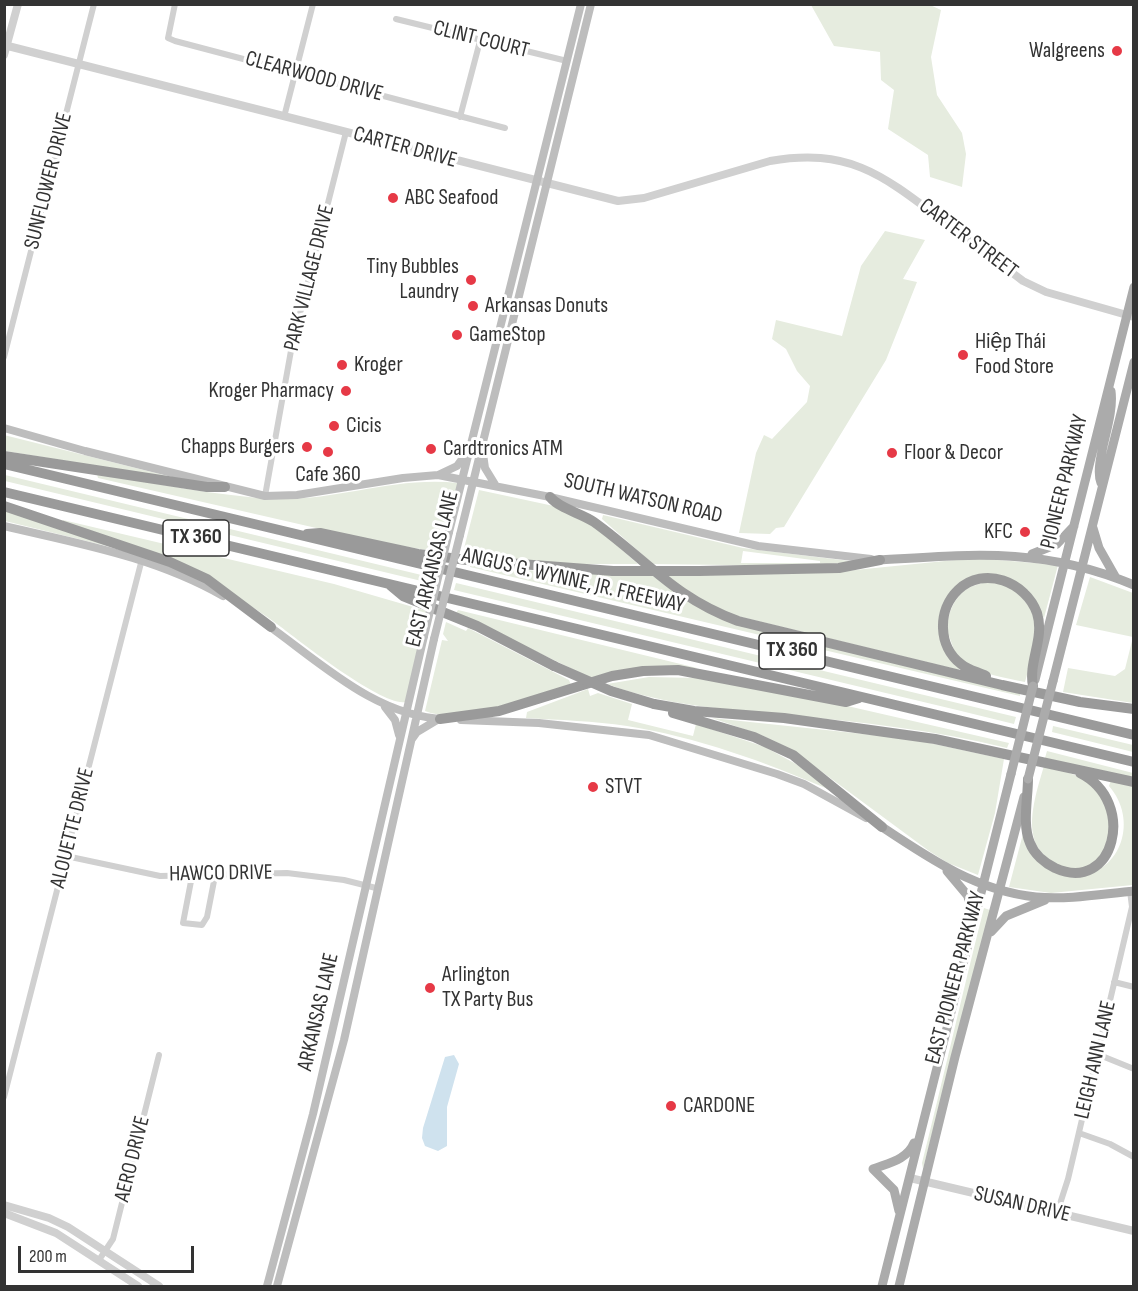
<!DOCTYPE html>
<meta charset="utf-8">
<style>
body{margin:0}
#map{position:relative;width:1138px;height:1291px;overflow:hidden;background:#fff;font-family:"Sofia Sans Condensed",sans-serif}
canvas{display:block}
.frame{position:absolute;inset:0;border:6px solid #333;pointer-events:none}
.scale{position:absolute;left:18px;top:1246px;width:176px;height:27px;box-sizing:border-box;border:3px solid #333;border-top:0;padding-left:8px;font-size:18px;line-height:21px;white-space:nowrap;color:#333;-webkit-text-stroke:4px #fff;paint-order:stroke}
</style>
<div id="map">
<canvas width="1138" height="1291"></canvas>
<div class="frame"></div>
<div class="scale">200 m</div>
</div>
<script>
const context = document.querySelector('canvas').getContext('2d');
context.lineJoin = 'round';
function fill(path, color) { context.fillStyle = color; context.fill(path, 'evenodd'); }
function strokePath(path, color, width, dash) { context.strokeStyle = color; context.lineWidth = width; context.lineCap = dash ? 'butt' : 'round'; context.setLineDash(dash || []); context.stroke(path); }
function drawText(font, color, halo, rows, align = 'center') {
  context.font = font + ' "Sofia Sans Condensed",sans-serif'; context.lineWidth = 6; context.setLineDash([]); context.textBaseline = 'middle'; context.strokeStyle = halo; context.fillStyle = color; for (const [text, x, y, turn = 0] of rows) {
    context.save(); context.translate(x, y); context.rotate((+turn || 0) * Math.PI / 180); context.textAlign = isNaN(turn) ? turn : align; if (halo) context.strokeText(text, 0, 0); context.fillText(text, 0, 0); context.restore();
  }
}
const green = new Path2D(`
 M928 4 941 10 931 57 937 95 962 133 966 154 962 187 930 177 928 155 888 129 894 90 881 80 880 52 834 46 811 5Z
 M885 231 925 240 903 279 917 282 886 360 784 527 776 528 770 534 739 533 756 453 764 435 772 439 807 402 810 386 797 371 786 349 772 339 776 320 842 336 861 266Z
 M4 435 184 480 5 451Z
 M97 474C154 483 218 496 275 499 337 501 395 476 458 483L448 526 440 525 438 552 373 541 98 478Z
 M5 475 434 578V584L5 481Z
 M479 490 563 508 594 525 638 564H572L462 556Z
 M4 509 115 548 5 521Z
 M603 515 743 548 858 562 801 566 653 564 602 519ZM743 551 820 561V563H741Z
 M63 520 334 584 427 611 422 628 417 633 422 635 405 702C382 706 302 643 281 627 217 577 137 553 62 523Z
 M975 558 1058 565 1044 618 1028 590 972 579 942 617 960 666 959 670 733 615 712 606 663 575 845 571Z
 M470 564 516 570 652 575 711 614 1020 692V696L470 567Z
 M1090 577 1133 593V703L1063 692 1068 668 1115 676 1125 669 1133 637 1076 625Z
 M986 582 1014 587 1036 616 1031 660 1025 682C1005 678 980 674 963 661 942 643 943 609 964 591 970 586 979 584 986 582Z
 M456 583 1016 717 1014 724 957 710 454 590Z
 M458 610 697 668 591 678 456 613Z
 M446 622 466 631 468 628 569 680 571 685C535 698 462 726 425 711L442 640 448 641 443 634Z
 M649 677 699 678 808 697 1009 743 1007 748C935 730 861 722 786 715 724 709 667 706 607 684Z
 M588 689 590 696 598 693 632 704 628 720 693 736 696 724 765 747 796 764 830 790C766 762 696 737 627 726 594 721 560 720 526 718L527 712Z
 M712 718 911 739 1004 759 995 813 978 875 948 863 929 851 791 749 761 735Z
 M1053 726 1133 745V752L1052 732Z
 M1047 751 1133 773V778L1045 758Z
 M1044 766C1065 771 1085 777 1103 789 1138 822 1098 893 1050 860 1041 853 1035 846 1033 834 1029 814 1038 786 1044 766Z
 M1111 780 1133 786V885L1051 893 1009 887 1024 830 1034 854 1076 877C1123 872 1138 819 1109 786Z
 M984 908 990 910 923 1169 922 1163C943 1080 962 994 984 908Z`);
const water = new Path2D(`
 M454 1055 459 1064 447 1107V1146L438 1151 425 1146 422 1138 423 1128 445 1057Z`);
const minor = new Path2D(`
 M175 4 168 38 175 41 505 128
 M396 19 567 61
 M284 117 313 4
 M460 117 480 41
 M4 357 94 4
 M265 496 292 345 346 132
 M66 856 160 876 287 873 344 880 376 888
 M192 876 183 923 202 925 207 917 215 876
 M1114 982 1134 987
 M1097 1054 1134 1069
 M4 1097 142 559
 M1079 1133 1110 1144 1134 1157
 M1057 1213 1068 1179 1132 907 1130 891
 M99 1260 113 1239 159 1055`);
const tertiary = new Path2D(`
 M4 45 618 201 644 198 770 161C847 148 880 173 938 217 967 238 995 260 1023 281L1046 292 1134 317
 M4 55 18 4
 M910 1178 1134 1231
 M4 1205 49 1218 68 1227 159 1286
 M4 1213 56 1233 138 1286`);
const secondary = new Path2D(`
 M4 428 85 451 265 496 297 495 403 478 438 475 550 497 758 546 871 559
 M483 454 485 468 496 486
 M438 475 457 466 465 455
 M4 526C80 544 155 557 223 596
 M449 532 581 4
 M460 535 591 4
 M266 624C320 662 376 717 445 719
 M385 707 395 720 399 735
 M461 720 539 723 649 735 777 774 804 784 866 818
 M412 739 417 732 437 720
 M267 1286 313 1114 424 636
 M277 1286 344 1040 434 639`);
const primary = new Path2D(`
 M1101 483C1093 462 1115 420 1111 391
 M1093 528 1099 548 1116 578
 M1032 554 1057 544 1074 526
 M880 560C974 554 1044 547 1134 585
 M1035 680 1134 287
 M1053 681 1134 362
 M882 827C930 859 977 891 1036 897 1068 900 1102 894 1134 891
 M947 871 968 896 972 923
 M991 932 1006 916 1045 900
 M899 1211 894 1190 873 1169C888 1163 907 1160 914 1143
 M882 1286 1011 774
 M899 1286 955 1057 1024 797`);
const motorway = new Path2D(`
 M4 456 207 487H225
 M4 464 1134 735
 M4 492 1134 762
 M550 497C560 509 581 513 594 522 647 560 673 597 738 621L1002 685 1080 702 1134 709
 M4 506 170 562 207 579 271 627
 M307 534 320 533 418 554 467 560 613 571
 M699 571 839 568 880 560
 M391 586 403 596 477 626 554 666
 M986 676C978 672 968 670 961 664 938 647 937 610 958 590 984 565 1026 582 1037 613 1045 638 1028 662 1033 686
 M654 704 694 711 784 718 935 739 1134 782
 M673 713 754 737 793 755 882 827
 M440 719 499 711 612 676 643 671 678 670 846 702 859 698
 M1028 779C1028 798 1022 825 1030 843 1034 854 1045 863 1055 868 1114 895 1138 802 1080 773`);
const secondaryBridge = new Path2D(`
 M424 636 449 532
 M434 639 460 535`);
const primaryBridge = new Path2D(`
 M1011 774 1033 686
 M1028 779 1053 681`);
const motorwayBridge = new Path2D(`
 M613 571H699
 M554 666 611 691 654 704`);
const markers = [
 [1117,51,6,"#e63946"],
 [393,198,6,"#e63946"],
 [471,280,6,"#e63946"],
 [473,306,6,"#e63946"],
 [457,335,6,"#e63946"],
 [963,355,6,"#e63946"],
 [342,365,6,"#e63946"],
 [346,391,6,"#e63946"],
 [334,426,6,"#e63946"],
 [307,447,6,"#e63946"],
 [431,449,6,"#e63946"],
 [328,452,6,"#e63946"],
 [892,453,6,"#e63946"],
 [1025,532,6,"#e63946"],
 [593,787,6,"#e63946"],
 [430,988,6,"#e63946"],
 [671,1106,6,"#e63946"]
];
const shields = [
 [196,538,66],
 [792,651,66]
];
const shieldNames = [
 ["TX 360",196,538],
 ["TX 360",792,651]
];
const streetNames = [
 ["CLINT COURT",481,40,14],
 ["CLEARWOOD DRIVE",314,77,15],
 ["CARTER DRIVE",405,148,15],
 ["SUNFLOWER DRIVE",49,181,-76],
 ["CARTER STREET",968,239,37],
 ["PARK VILLAGE DRIVE",310,278,-76],
 ["PIONEER PARKWAY",1065,482,-76],
 ["SOUTH WATSON ROAD",643,499,13],
 ["EAST ARKANSAS LANE",433,569,-76],
 ["ANGUS G. WYNNE, JR. FREEWAY",573,581,13],
 ["ALOUETTE DRIVE",73,828,-76],
 ["HAWCO DRIVE",221,874,-1],
 ["EAST PIONEER PARKWAY",956,978,-75],
 ["ARKANSAS LANE",319,1012,-77],
 ["LEIGH ANN LANE",1096,1060,-77],
 ["AERO DRIVE",133,1159,-76],
 ["SUSAN DRIVE",1022,1205,13]
];
const poiNames = [
 ["Walgreens",1105,51,"right"],
 ["ABC Seafood",405,198],
 ["Tiny Bubbles",459,267,"right"],
 ["Laundry",459,292,"right"],
 ["Arkansas Donuts",485,306],
 ["GameStop",469,335],
 ["Hiệp Thái",975,342],
 ["Food Store",975,367],
 ["Kroger",354,365],
 ["Kroger Pharmacy",334,391,"right"],
 ["Cicis",346,426],
 ["Chapps Burgers",295,447,"right"],
 ["Cardtronics ATM",443,449],
 ["Floor & Decor",904,453],
 ["Cafe 360",328,475,"center"],
 ["KFC",1013,532,"right"],
 ["STVT",605,787],
 ["Arlington",442,975],
 ["TX Party Bus",442,1000],
 ["CARDONE",683,1106]
];
fill(green, '#e6ecdf');
fill(water, '#cfe2ee');
strokePath(minor, '#d0d0d0', 6);
strokePath(tertiary, '#d0d0d0', 8);
strokePath(secondary, '#bdbdbd', 8);
strokePath(primary, '#ababab', 9);
strokePath(motorway, '#9a9a9a', 10);
strokePath(secondaryBridge, '#bdbdbd', 8);
strokePath(primaryBridge, '#ababab', 9);
strokePath(motorwayBridge, '#9a9a9a', 10);
for (const [x, y, r, color] of markers) { const dot = new Path2D(); dot.arc(x, y, r, 0, 2 * Math.PI); context.fillStyle = color; context.fill(dot); strokePath(dot, '#fff', 2); }
for (const [x, y, w] of shields) { const box = new Path2D(); box.roundRect(x - w / 2, y - 18, w, 36, 4.5); context.fillStyle = '#fff'; context.fill(box); strokePath(box, '#333', 1.5); }
drawText('bold 21px', '#333', null, shieldNames);
drawText('22px', '#333', '#fff', streetNames);
drawText('22px', '#333', '#fff', poiNames, 'left');
</script>
